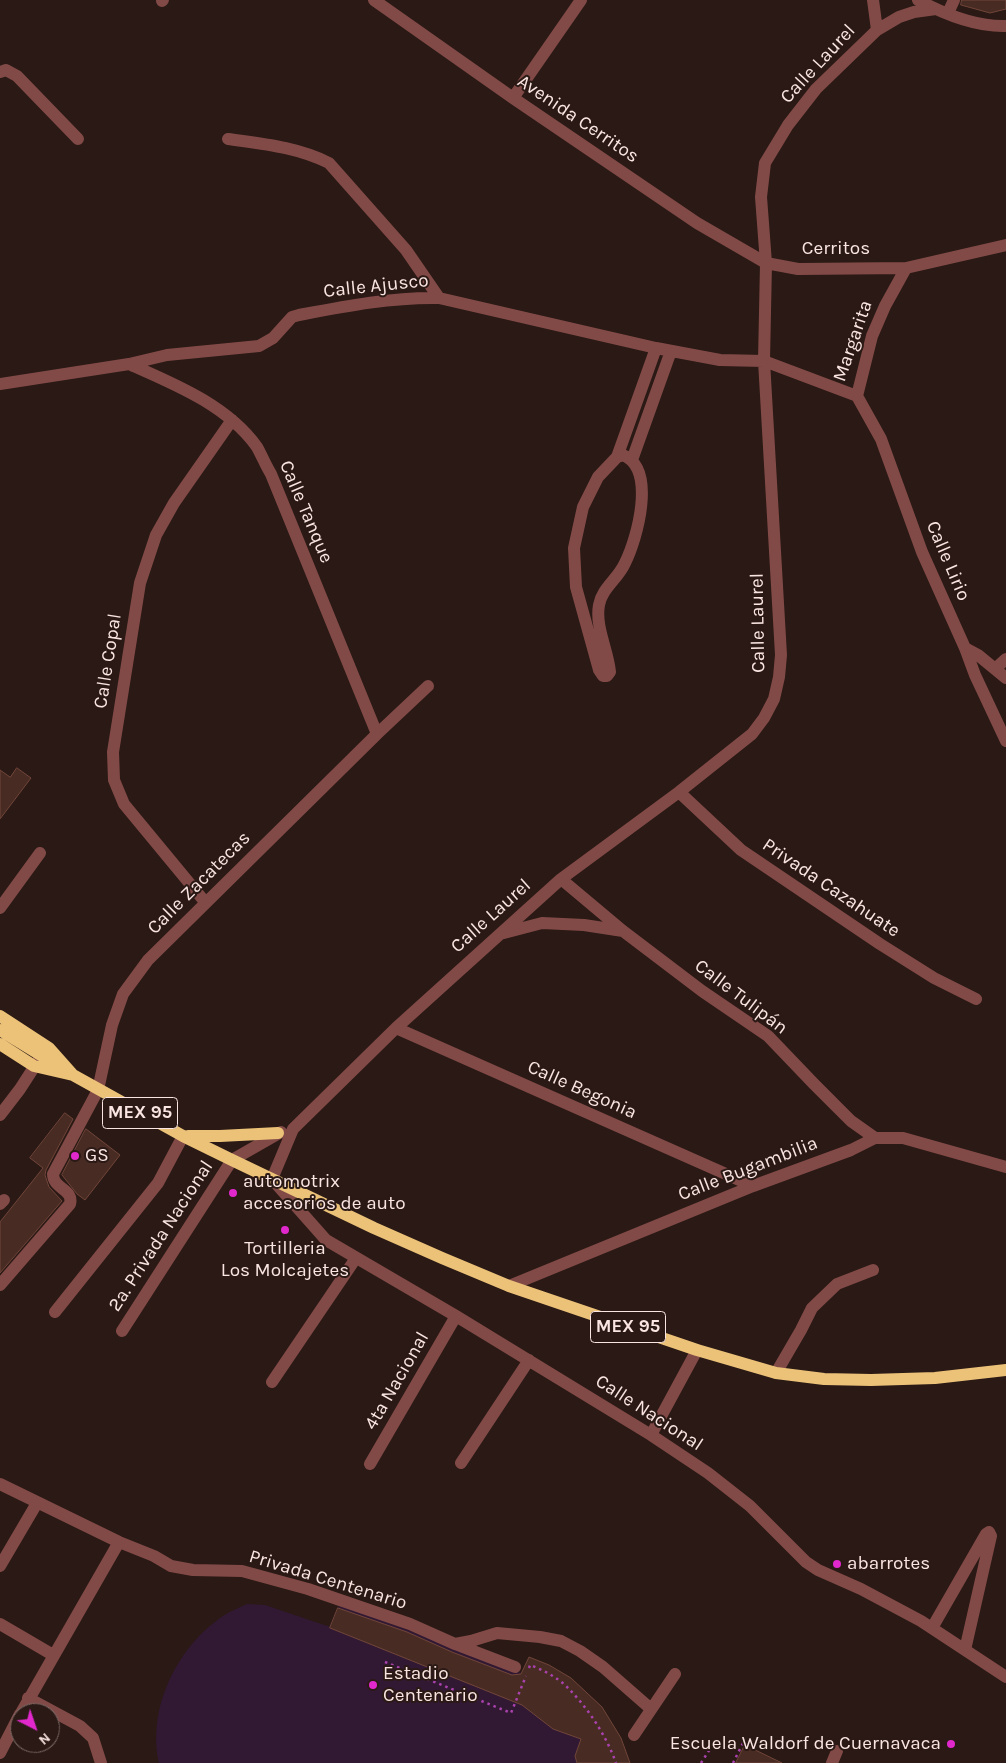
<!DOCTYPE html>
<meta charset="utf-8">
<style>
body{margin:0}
#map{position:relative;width:1006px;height:1763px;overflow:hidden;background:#2a1915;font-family:Karla,sans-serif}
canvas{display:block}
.north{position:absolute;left:10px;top:1703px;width:50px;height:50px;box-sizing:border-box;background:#2a1915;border:1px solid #7e6b67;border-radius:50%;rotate:139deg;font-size:14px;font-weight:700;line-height:20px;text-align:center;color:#fbe5e2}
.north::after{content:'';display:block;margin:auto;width:18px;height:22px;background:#e128cc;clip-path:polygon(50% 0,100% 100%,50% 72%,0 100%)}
</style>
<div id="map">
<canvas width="1006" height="1763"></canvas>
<div class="north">N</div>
</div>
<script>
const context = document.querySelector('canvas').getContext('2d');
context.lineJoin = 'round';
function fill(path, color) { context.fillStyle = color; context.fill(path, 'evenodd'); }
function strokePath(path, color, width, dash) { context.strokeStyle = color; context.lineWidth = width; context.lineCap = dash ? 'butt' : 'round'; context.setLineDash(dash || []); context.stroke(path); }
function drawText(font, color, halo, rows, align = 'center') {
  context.font = font + ' Karla,sans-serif'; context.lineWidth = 4; context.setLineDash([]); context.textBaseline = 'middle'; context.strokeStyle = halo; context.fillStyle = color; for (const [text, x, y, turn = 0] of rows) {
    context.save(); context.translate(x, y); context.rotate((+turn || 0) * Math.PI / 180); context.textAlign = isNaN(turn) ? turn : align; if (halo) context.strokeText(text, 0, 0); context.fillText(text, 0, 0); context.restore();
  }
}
const green = new Path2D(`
 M247 1604 265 1605 330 1627 340 1604 521 1673 549 1665C593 1691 612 1715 630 1763H159C147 1708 177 1647 223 1616 230 1611 239 1608 247 1604Z`);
const building = new Path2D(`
 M962 0H1006V9L990 13 961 5Z
 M17 768 31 778 0 819V770L10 777Z
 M65 1113 73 1119 46 1170 45 1175 49 1187 62 1201 0 1273V1222L43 1168 30 1158Z
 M86 1129 120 1155 85 1200 77 1194 62 1175Z
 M338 1608 407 1632 452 1652 512 1675 521 1674 529 1657 549 1665 571 1678 602 1707 621 1738 630 1763H577L575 1756 581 1739 553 1729 522 1705 330 1628Z
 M745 1745 782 1763H736Z`);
const path = new Path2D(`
 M385 1662 511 1713 526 1676
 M529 1668 530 1665C543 1670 557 1677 567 1687 588 1708 606 1735 616 1763
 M701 1763 710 1749
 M733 1763 745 1739`);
const minor = new Path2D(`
 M374 0 513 98 697 223 766 263 798 269 906 268 1006 245
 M873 0 877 30
 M918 0C944 14 976 27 1006 26
 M162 1 163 0
 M936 9 914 12 899 17 877 30 816 89 788 125 765 163 761 197 766 263 764 361 781 655 779 677 774 699 764 718 752 734 679 792 561 879 396 1028 293 1129 272 1179 326 1240 456 1316 651 1435 708 1473 750 1506 806 1562 818 1570 861 1589 921 1621 1006 1677
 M948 13 954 0
 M0 72 6 70 17 76 78 139
 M513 98 581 0
 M228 139C263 144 297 147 329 163L406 250 439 298
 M129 364C174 384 227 405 257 447 262 456 266 466 271 474L377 734
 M0 384 129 364 167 355 259 346 273 338 292 317 299 315C346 306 392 297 439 298L656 348 720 360 764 361 857 396
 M857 396 881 439 922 552 965 648 975 675 1006 741
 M857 396 872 336 885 306 906 268
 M617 457 623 455C657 469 637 539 625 563 618 579 602 588 599 605 595 627 608 650 610 672L607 676H603L599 670 576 587 574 548 583 507 598 477 617 457 656 348
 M632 460 671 351
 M965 648 978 655 1006 678
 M995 669 1006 659
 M679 792 741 850 880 944 934 978 976 999
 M561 879 623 931 702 991 768 1036 814 1084 851 1121 875 1138
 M205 902 124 804 114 780 113 752 140 583 156 535 174 503 232 420
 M0 908 40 853
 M500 934 542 923 584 925 623 931
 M396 1028 753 1186
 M0 1115 20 1089 40 1058
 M0 1204 4 1200
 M0 1285 70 1204C74 1189 53 1189 53 1174L98 1090 112 1025 123 994 148 960 377 734 428 686
 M509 1286 753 1186 851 1150 875 1138H903L1006 1167
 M55 1312 158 1183 183 1136
 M122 1331 232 1160 281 1132
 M776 1373 801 1330 812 1308 837 1284 873 1270
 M272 1382 356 1258
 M651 1435 697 1350
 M461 1463 529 1360
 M370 1464 456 1316
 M0 1484 119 1542 154 1556 171 1566 193 1570 242 1571 308 1589 410 1624 455 1644 471 1641 497 1633 540 1637 561 1641 580 1651 603 1667 651 1709
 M0 1566 37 1503
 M0 1624 53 1655
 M932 1628 986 1534 989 1532 991 1536 965 1650
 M455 1644 515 1667
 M28 1698 80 1726 93 1738 101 1763
 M21 1713 119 1542
 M634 1735 675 1674
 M0 1753 20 1714
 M832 1763 837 1751`);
const major = new Path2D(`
 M0 1016 49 1048 73 1075
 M0 1030 60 1067
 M0 1044 34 1066 73 1075 183 1136 232 1160 374 1228 442 1258 509 1286 697 1350 776 1373 824 1379 871 1380 935 1378 1006 1370
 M188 1136H220L278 1133`);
const markers = [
 [75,1156,5,"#e128cc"],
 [233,1193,5,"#e128cc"],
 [285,1230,5,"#e128cc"],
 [837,1564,5,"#e128cc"],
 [373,1685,5,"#e128cc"],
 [951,1744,5,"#e128cc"]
];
const shields = [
 [140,1113,75],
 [628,1327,75]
];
const shieldNames = [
 ["MEX 95",140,1113],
 ["MEX 95",628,1327]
];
const streetNames = [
 ["Calle Laurel",818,64,-47],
 ["Avenida Cerritos",578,119,34],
 ["Cerritos",836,249],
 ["Calle Ajusco",376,286,-6],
 ["Margarita",853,341,-71],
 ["Calle Tanque",306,512,67],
 ["Calle Lirio",948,561,67],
 ["Calle Laurel",758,623,-91],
 ["Calle Copal",108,661,-81],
 ["Calle Zacatecas",199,883,-45],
 ["Privada Cazahuate",831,888,34],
 ["Calle Laurel",491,916,-42],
 ["Calle Tulipán",741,997,37],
 ["Calle Begonia",582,1090,24],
 ["Calle Bugambilia",748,1169,-21],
 ["2a. Privada Nacional",161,1236,-57],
 ["4ta Nacional",397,1381,-60],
 ["Calle Nacional",649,1413,33],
 ["Privada Centenario",328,1580,17]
];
const poiNames = [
 ["GS",85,1156],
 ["automotrix",243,1182],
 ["accesorios de auto",243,1204],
 ["Tortilleria",285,1249,"center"],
 ["Los Molcajetes",285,1271,"center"],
 ["abarrotes",847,1564],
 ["Estadio",383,1674],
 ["Centenario",383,1696],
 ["Escuela Waldorf de Cuernavaca",941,1744,"right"]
];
fill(green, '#321933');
fill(building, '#482c24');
strokePath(building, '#714539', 1);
strokePath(path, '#aa42ae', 2.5, [2.5, 4]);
strokePath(minor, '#824a47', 12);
strokePath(major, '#ecc278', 12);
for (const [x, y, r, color] of markers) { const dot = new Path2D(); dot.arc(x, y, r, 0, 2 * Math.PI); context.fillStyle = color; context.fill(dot); strokePath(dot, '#2a1915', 2); }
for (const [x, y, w] of shields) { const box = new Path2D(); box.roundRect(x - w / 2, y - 15.5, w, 31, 4); context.fillStyle = '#2a1915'; context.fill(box); strokePath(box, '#fbe5e2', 1); }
drawText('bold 18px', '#fbe5e2', null, shieldNames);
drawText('19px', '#fbe5e2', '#2a1915', streetNames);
drawText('19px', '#fbe5e2', '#2a1915', poiNames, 'left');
</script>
